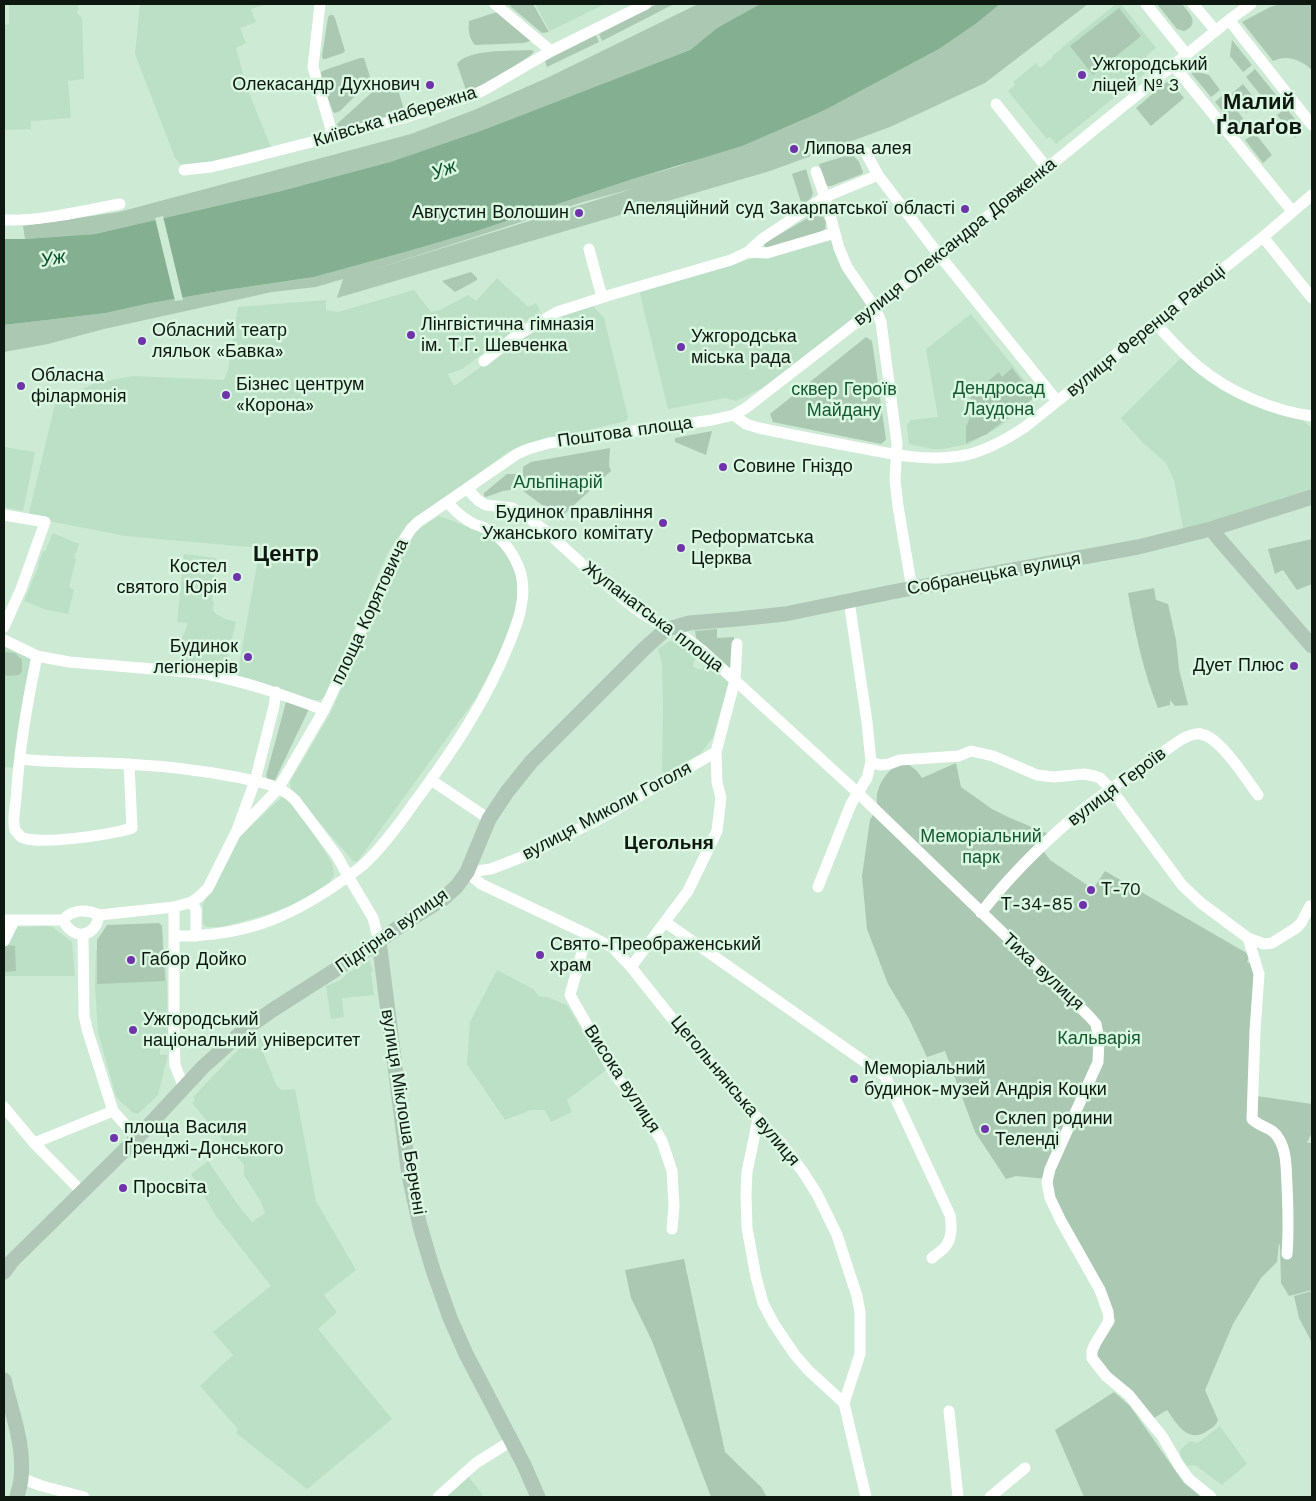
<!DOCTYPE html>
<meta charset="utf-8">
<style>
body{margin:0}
#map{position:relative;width:1316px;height:1501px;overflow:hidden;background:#cdead4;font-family:"Work Sans",sans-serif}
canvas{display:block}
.frame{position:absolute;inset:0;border:5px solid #0e1811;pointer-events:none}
</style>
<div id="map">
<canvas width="1316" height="1501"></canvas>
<div class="frame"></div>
</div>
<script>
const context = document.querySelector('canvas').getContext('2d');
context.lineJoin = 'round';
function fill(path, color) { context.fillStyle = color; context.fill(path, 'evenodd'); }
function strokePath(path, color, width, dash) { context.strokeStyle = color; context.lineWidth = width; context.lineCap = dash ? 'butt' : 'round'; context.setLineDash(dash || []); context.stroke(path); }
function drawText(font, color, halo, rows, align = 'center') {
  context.font = font + ' "Work Sans",sans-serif'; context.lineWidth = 5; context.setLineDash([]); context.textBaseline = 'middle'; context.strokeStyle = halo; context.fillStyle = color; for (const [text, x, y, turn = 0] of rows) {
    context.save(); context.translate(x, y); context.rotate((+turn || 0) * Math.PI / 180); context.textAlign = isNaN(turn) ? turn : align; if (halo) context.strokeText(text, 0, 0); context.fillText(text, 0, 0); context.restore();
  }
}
const built = new Path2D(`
 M9 4H79L77 13 82 18 84 79 68 81 71 118 31 121V129L4 130V25L9 24Z
 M140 4H267L251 9 256 22 240 28 246 43 236 48 247 88 272 150 214 163 182 165 175 158 135 54Z
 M535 4H605L550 31Z
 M1116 4H1121L1156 48 1146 56 1154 66 1056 144 1050 137 1047 139 1008 91 1015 85 1013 82 1036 63 1040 68 1052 58V56L1061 49V48Z
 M831 237 869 307 764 387 736 401 725 398 668 409 639 290Z
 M497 278 528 307 536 303 540 311 462 369 448 374 454 386 538 327 565 313 593 306 604 318 628 417 626 421 521 446 508 452 406 526 388 552 325 696 320 700H312L237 676 260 548 126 536 28 517 56 400 96 383 133 376 224 380 228 370 238 307 326 300V310L338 312 414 290 431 312 440 310 468 295 476 301Z
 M971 314 1037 396 1002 425 969 444 943 449H933L909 444 907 425 911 420 938 417 926 349Z
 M1183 356 1218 384 1302 420 1310 426 1312 430V493L1184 533 1174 480 1166 463 1141 441 1121 418Z
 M4 447 35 452 23 511 4 507Z
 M439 516 487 534 501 547 512 561 517 576V608L501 651 476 698 357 862 353 861 291 790 290 782 330 714 412 533Z
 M53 533 79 544 74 558 76 559 69 587 74 590 68 614 44 609 24 601 39 565 38 564 43 551H45Z
 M184 554 216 558 212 601 214 602 213 610 216 614 225 619 236 622 225 667 179 662 182 636H183L188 623 177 622Z
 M670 641 680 642 696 654 693 667 702 670 706 661 729 683 713 737 701 753 664 774 662 770 663 707 662 664 658 649Z
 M4 645 33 658 15 768 4 767Z
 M283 796 296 806 332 863 334 874 330 882 322 889 297 903 266 915 222 927H207L203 924V904L233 843Z
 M51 926 72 942 75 976H4V952L17 927Z
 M164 949 167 983 168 1041 160 1042V1055H168L158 1095 138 1114 133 1113 116 1097 98 1032 95 986 96 950Z
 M369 960 373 971 371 972 374 995 342 998 344 1017 331 1019 326 986 339 981 348 973Z
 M497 970 533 989 539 996 547 997 567 1005 606 1070 567 1100 572 1112 551 1122 545 1110H531L505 1120 467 1064 470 1022Z
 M256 1031 265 1047 262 1050 276 1084 281 1090 295 1089 316 1201 356 1270 324 1295 337 1312 318 1329 392 1419 307 1489 236 1433 238 1429 200 1386 233 1355 213 1332 271 1286 216 1216 191 1174 208 1161 238 1205 252 1222 265 1213 261 1202 244 1175V1165L192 1103 195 1100 193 1097Z
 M1220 1426 1247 1464 1222 1485 1195 1465 1188 1466 1181 1458 1180 1450 1190 1441 1198 1443Z
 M468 1476 483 1495 481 1497H444Z`);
const green = new Path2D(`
 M512 4H533L549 32 542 33 510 6Z
 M657 4H674L602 41 599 34Z
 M698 4H760L717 28 690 50 483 130 390 162 277 192 95 234 25 239 23 226 119 212 411 134 474 110 549 77Z
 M1000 4H1088L985 83 890 127 770 171 337 298 343 279 316 287 272 292 236 300 104 329 48 344 4 352V325L106 313 146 304 220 291 314 277 409 251 477 231 630 180 679 166 825 110 939 49 977 23ZM635 188 372 270 583 202Z
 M1157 4H1182C1189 13 1201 24 1184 31L1177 29Z
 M1281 4H1312V70C1301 60 1288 54 1273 61L1242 22 1270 7Z
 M1119 8 1141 36 1093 75 1070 46Z
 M497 12 530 38V41L524 43 475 45C469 39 468 29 469 21Z
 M330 15H333L335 18 345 51 343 53 325 59H323L322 56 328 17Z
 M596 35 599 42 547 67 545 61Z
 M1232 40 1252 65 1243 72 1230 56Z
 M530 50 534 51 531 55 482 88 469 92 466 90 457 64C466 49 513 51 530 50Z
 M360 58H364L371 80 340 111 335 113 333 112 320 77 321 72 325 70Z
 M1255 69 1281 101 1271 108 1246 77Z
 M1199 72 1209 75 1220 90 1211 97 1191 73Z
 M1169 80 1184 98 1151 126 1136 108Z
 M391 83 394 84 397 86 405 113 336 130 335 128 337 124 370 94 376 89Z
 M1243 84 1258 103 1246 113 1231 94Z
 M1224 94 1249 126 1240 133 1215 102Z
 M1286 108 1304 130 1295 138 1277 115Z
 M1255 133 1272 155 1263 163 1245 140Z
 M852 154 859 162 863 172 862 174 831 186H827L819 164Z
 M806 169 813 193 811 198 802 205 792 174Z
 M818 212 821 213 826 222 825 229 822 231 770 248 765 247 764 245 765 243Z
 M471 272 477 278V280L455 292 442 281Z
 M866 337 872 341 886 440 881 444 773 422 770 414Z
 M1012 368 1035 397 987 434 966 443V427L971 415V394L979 389 999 372 1002 377Z
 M712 431 706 455 675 442V438Z
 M610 448 609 466 611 471 560 518 523 491V467L531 462Z
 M507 474H516L515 489 503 491 486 497 484 496V493Z
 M1312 539V584L1297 590 1283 570 1275 574 1268 549Z
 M1154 588 1156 600 1168 604 1176 640 1179 669 1188 705 1175 706 1170 700V705L1158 708C1143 671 1135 632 1128 593Z
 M717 629V638L734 637 733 672 696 638 695 631Z
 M4 652 15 653 22 660V671L19 675 4 676Z
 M286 702 309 709 275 780 268 779 266 776Z
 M956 763 961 787 992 809 1010 818 1049 834 1039 845 1050 860 1093 889 1105 871 1250 955 1247 962 1255 966 1257 1096 1312 1104V1132L1307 1143H1312V1290L1289 1296 1281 1283 1280 1246 1279 1243 1277 1262 1261 1278 1233 1324 1205 1390 1218 1420C1216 1426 1212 1428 1207 1431 1188 1444 1177 1424 1167 1410L1154 1418 1104 1370 1095 1352 1111 1322 1052 1197 1048 1179 1016 1176 1006 1179 975 1132 945 1051 927 1057 909 1019 888 984 867 929 862 876 870 820 878 806C873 793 884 773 896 766 899 764 904 764 908 764L917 771 922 778Z
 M159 923 162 926 165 981 97 984V940L107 925Z
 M4 945 15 946 16 971 4 972Z
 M684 1259 725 1452 761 1487 767 1497H711L652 1341 631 1298 625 1270Z
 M1312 1291V1343L1299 1318 1294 1296Z
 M1114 1392 1130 1406 1184 1483 1201 1497H1084L1055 1430Z`);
const water = new Path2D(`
 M760 4H1000L977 23 939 49 825 110 742 146 630 180 477 231 409 251 314 277 220 291 146 304 106 313 4 325V239H25L95 234 277 192 390 162 483 130 690 50 717 28Z`);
const pier = new Path2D(`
 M163 216 183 300 175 301 155 218Z`);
const street = new Path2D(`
 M320 4 313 67 330 126 331 137
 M495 4 551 51
 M1146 4 1187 55
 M1193 4 1216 31
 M1229 20 1312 125
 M1174 66 1292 211
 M996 104 1047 168
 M184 170 211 167 241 160 331 137 403 118 471 96 484 90 551 51 646 4
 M816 172 825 197 878 175 866 153
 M878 175 932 246 1057 401
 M4 220C43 221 82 211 120 204
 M1263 237 1312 298
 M589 249 602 297
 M748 252 767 253 835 233
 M1155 323C1169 338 1183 354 1199 367 1229 392 1273 411 1312 416
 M484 361 516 336 557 312 610 295 731 260 748 252 762 239 825 197 839 248 847 267 875 308 881 322 897 444 895 480 898 506 912 589
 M734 415 746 424 759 428C788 434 817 440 845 445 885 453 926 463 966 455 988 450 1007 439 1025 427L1263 237 1312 195
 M467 489 479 501 486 505 512 508 530 519 547 532 593 574 637 610 657 623 672 628 703 651 858 793 1089 1016 1096 1024 1099 1040 1098 1062 1050 1169 1047 1182 1050 1198 1061 1221 1100 1290 1108 1312 1109 1321 1095 1344 1092 1351V1358L1106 1376 1129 1395 1153 1425 1162 1436 1180 1467 1189 1479 1211 1497
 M4 515 45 522 21 589 4 627
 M4 640 37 656 69 662 201 673C244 681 284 695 324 710
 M37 656C27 703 19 751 16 799 15 808 12 821 15 830 16 831 19 835 20 836 31 847 116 834 132 828L129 764
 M20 759C55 763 91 762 126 764 163 766 200 770 236 777 256 781 281 785 295 800L337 856 348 876 373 918 379 941
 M871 762 880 765 889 764 900 760 959 756 971 751 993 756 1037 775 1054 777 1084 774 1094 776 1100 778 1111 789 1182 885 1201 903 1248 938 1264 944 1272 943 1296 928 1301 923 1310 906
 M431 780 489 819
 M237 830 255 781 274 706 276 692
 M467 872 481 884 587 934 613 948 631 967 682 1031 758 1119 783 1145 803 1172 817 1194 837 1235 857 1296 860 1312V1354L844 1403
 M467 872 491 869 527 855 603 817 716 752
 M818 887 851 804 867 778 871 762 867 722 849 601
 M192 902 196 910V936
 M174 907V1035L175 1065 184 1088
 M981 913C1008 878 1040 846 1074 817 1108 789 1146 764 1182 739 1189 736 1194 733 1201 734 1221 738 1246 779 1258 795
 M99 915 174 907 192 902 200 896 208 888 235 834 278 789 324 710 357 640 399 548 411 529 418 522 517 454 528 449 549 443 712 420 734 415 746 408 875 308 1229 20 1251 4
 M4 920H63
 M63 920C73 941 96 938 99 915
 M63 920C72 909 87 909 99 915
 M665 922 885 1076 950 1215C952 1225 952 1239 945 1247 942 1251 936 1254 932 1258
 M587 934 570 995 616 1076 646 1115 662 1141 672 1171 674 1206 672 1229
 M83 935 84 1015 87 1029 113 1111 137 1138
 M174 936C249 937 299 914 358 869 378 854 400 823 414 803 451 753 486 702 509 644 518 622 527 598 521 574 516 557 504 538 488 530 484 527 479 526 474 524 464 519 455 511 448 503
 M1248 938 1259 974 1255 1031 1252 1119C1261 1128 1273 1127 1279 1139 1287 1152 1286 1170 1287 1184 1288 1209 1289 1229 1287 1254
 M4 941 14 921
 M631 967 688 891 717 831 721 798 717 782 716 752 735 680 737 644
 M4 1107 34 1143
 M758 1119 747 1172 746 1194 747 1228 756 1277 763 1303 774 1324 795 1355 809 1371 844 1403 866 1497
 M82 1192 34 1143 113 1111
 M949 1411 958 1497
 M21 1478 42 1486 84 1497
 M438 1497 476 1463 511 1441
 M990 1497 1025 1468`);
const secondary = new Path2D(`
 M1211 529 1220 540 1312 646
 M379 941 409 1176 420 1226 433 1270 450 1318 466 1354 524 1465 538 1497
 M4 1272 12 1261 137 1138 203 1067 243 1031 271 1011 365 951 403 924 443 899 457 886 467 872 489 819 507 792 531 762 646 647 663 632 672 628 689 623 737 619 785 614 892 592 1138 547 1211 529 1312 497
 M4 1380C11 1411 25 1445 21 1478 21 1484 18 1491 17 1497`);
const markers = [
 [1082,75,5,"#6f34a9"],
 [430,85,5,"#6f34a9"],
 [794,149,5,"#6f34a9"],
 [965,209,5,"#6f34a9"],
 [579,213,5,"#6f34a9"],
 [411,335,5,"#6f34a9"],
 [142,341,5,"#6f34a9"],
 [681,347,5,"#6f34a9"],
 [21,386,5,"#6f34a9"],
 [226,395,5,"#6f34a9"],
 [723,467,5,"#6f34a9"],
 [663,523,5,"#6f34a9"],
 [681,548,5,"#6f34a9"],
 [237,577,5,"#6f34a9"],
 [248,657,5,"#6f34a9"],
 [1294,666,5,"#6f34a9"],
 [1091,890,5,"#6f34a9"],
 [1083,905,5,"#6f34a9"],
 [540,955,5,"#6f34a9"],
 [131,960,5,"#6f34a9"],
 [133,1030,5,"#6f34a9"],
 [854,1079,5,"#6f34a9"],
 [985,1129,5,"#6f34a9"],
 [114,1138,5,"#6f34a9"],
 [123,1188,5,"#6f34a9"]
];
const poiNames = [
 ["Ужгородський",1092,65],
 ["ліцей № 3",1092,86],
 ["Олекасандр Духнович",420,85,"right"],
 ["Липова алея",804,149],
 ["Апеляційний суд Закарпатської області",955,209,"right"],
 ["Августин Волошин",569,213,"right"],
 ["Лінгвістична гімназія",421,325],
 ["ім. Т.Г. Шевченка",421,346],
 ["Обласний театр",152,331],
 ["ляльок «Бавка»",152,352],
 ["Ужгородська",691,337],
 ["міська рада",691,358],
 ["Обласна",31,376],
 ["філармонія",31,397],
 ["Бізнес центрум",236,385],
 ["«Корона»",236,406],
 ["Совине Гніздо",733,467],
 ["Будинок правління",653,513,"right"],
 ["Ужанського комітату",653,534,"right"],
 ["Реформатська",691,538],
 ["Церква",691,559],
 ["Костел",227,567,"right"],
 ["святого Юрія",227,588,"right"],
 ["Будинок",238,647,"right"],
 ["легіонерів",238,668,"right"],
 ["Дует Плюс",1284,666,"right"],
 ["Т-70",1101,890],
 ["Т-34-85",1073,905,"right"],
 ["Свято-Преображенський",550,945],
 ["храм",550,966],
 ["Габор Дойко",141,960],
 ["Ужгородський",143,1020],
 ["національний університет",143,1041],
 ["Меморіальний",864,1069],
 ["будинок-музей Андрія Коцки",864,1090],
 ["Склеп родини",995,1119],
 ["Теленді",995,1140],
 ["площа Василя",124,1128],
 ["Ґренджі-Донського",124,1149],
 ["Просвіта",133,1188]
];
const streetNames = [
 ["Київська набережна",395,117,-17],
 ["вулиця Олександра Довженка",955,242,-39],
 ["вулиця Ференца Ракоці",1146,331,-39],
 ["Поштова площа",625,432,-8],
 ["Собранецька вулиця",994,574,-10],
 ["площа Корятовича",370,612,-65],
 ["Жупанатська площа",653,617,37],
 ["вулиця Героїв",1117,787,-37],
 ["вулиця Миколи Гоголя",607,811,-28],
 ["Підгірна вулиця",392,931,-35],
 ["Тиха вулиця",1043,972,43],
 ["Висока вулиця",622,1079,57],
 ["Цегольнянська вулиця",735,1091,50],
 ["вулиця Міклоша Берчені",403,1112,81]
];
const parkNames = [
 ["Дендросад",999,389],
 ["Лаудона",999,410],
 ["сквер Героїв",844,390],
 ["Майдану",844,411],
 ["Альпінарій",558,483],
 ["Меморіальний",981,837],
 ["парк",981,858],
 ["Кальварія",1099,1039]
];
const waterNames = [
 ["Уж",444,170,-21],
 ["Уж",53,259,-10]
];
const neighbourhoodNames = [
 ["Цегольня",669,843]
];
const districtNames = [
 ["Малий",1259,103],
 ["Ґалаґов",1259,128],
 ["Центр",286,555]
];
fill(built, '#bce0c5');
fill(green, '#abc8b2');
fill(water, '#85af91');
fill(pier, '#cdead4');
strokePath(street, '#fff', 11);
strokePath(secondary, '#b0c7b7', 15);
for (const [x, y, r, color] of markers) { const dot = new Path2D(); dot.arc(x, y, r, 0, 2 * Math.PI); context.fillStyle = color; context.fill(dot); strokePath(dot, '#daf7e1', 2); }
drawText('18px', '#0e1811', '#daf7e1', poiNames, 'left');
drawText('18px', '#0e1811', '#daf7e1', streetNames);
drawText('18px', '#145830', '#daf7e1', parkNames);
drawText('italic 19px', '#064f28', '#daf7e1', waterNames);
drawText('bold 19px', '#0e1811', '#daf7e1', neighbourhoodNames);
drawText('bold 22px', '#0e1811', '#daf7e1', districtNames);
</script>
